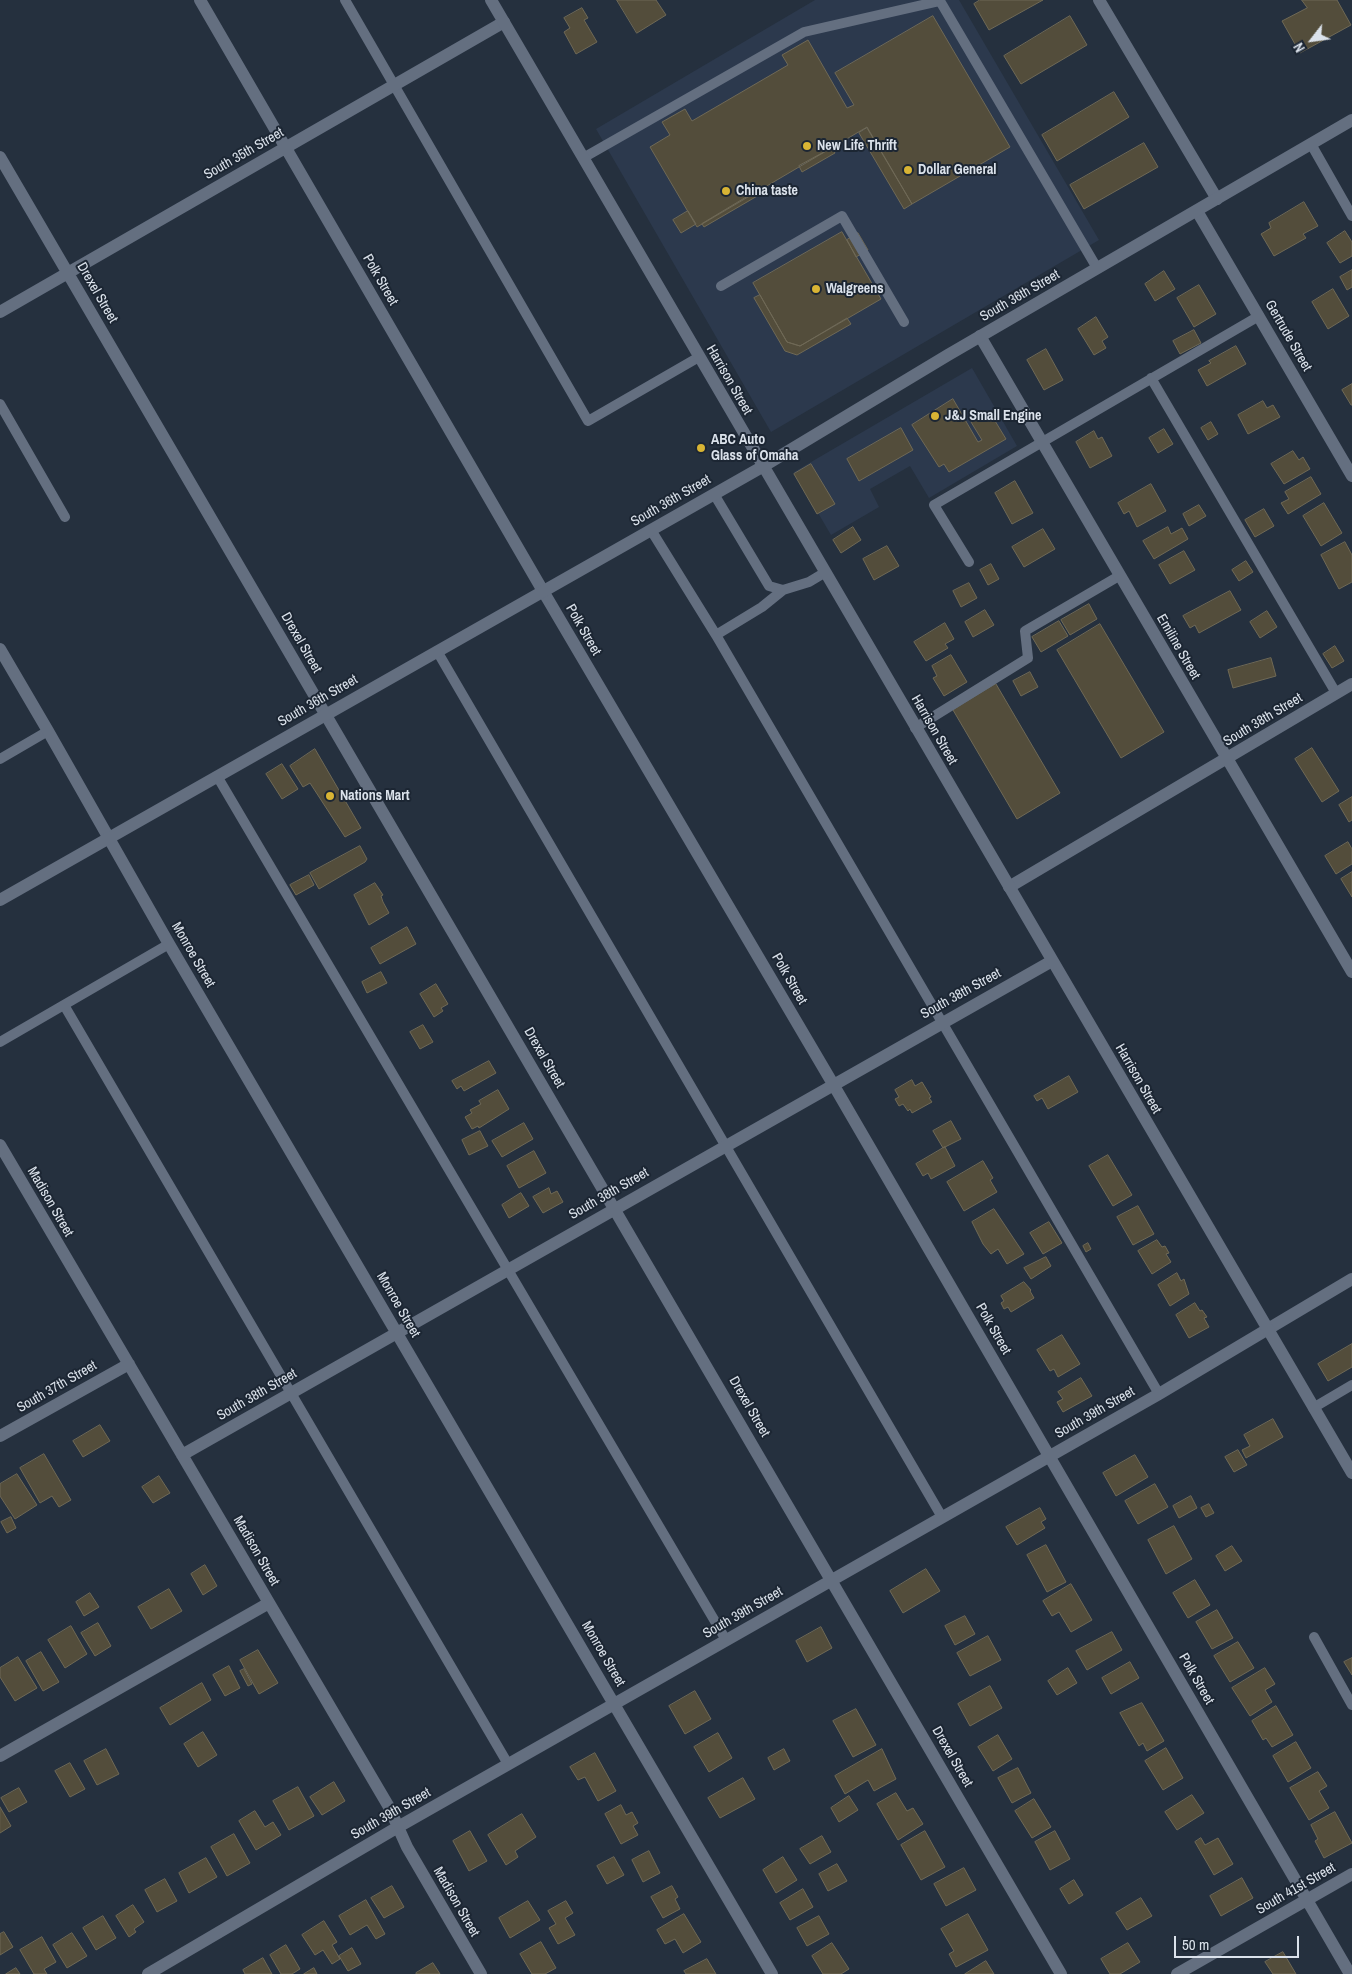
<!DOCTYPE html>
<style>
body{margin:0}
#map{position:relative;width:1352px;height:1974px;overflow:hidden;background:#25303e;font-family:"Archivo Narrow",sans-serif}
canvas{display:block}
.north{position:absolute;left:1287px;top:15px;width:50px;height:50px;-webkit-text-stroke:4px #1c2633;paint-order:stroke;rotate:240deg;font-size:14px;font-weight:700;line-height:20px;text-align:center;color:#dbe2eb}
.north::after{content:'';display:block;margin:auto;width:18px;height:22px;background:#dbe2eb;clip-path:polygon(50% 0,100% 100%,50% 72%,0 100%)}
.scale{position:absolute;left:1174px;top:1936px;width:125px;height:22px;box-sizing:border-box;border:2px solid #dbe2eb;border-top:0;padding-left:6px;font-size:15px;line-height:18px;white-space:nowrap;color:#dbe2eb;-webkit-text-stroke:4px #1c2633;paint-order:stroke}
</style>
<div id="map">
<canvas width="1352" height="1974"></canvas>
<div class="north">N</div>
<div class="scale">50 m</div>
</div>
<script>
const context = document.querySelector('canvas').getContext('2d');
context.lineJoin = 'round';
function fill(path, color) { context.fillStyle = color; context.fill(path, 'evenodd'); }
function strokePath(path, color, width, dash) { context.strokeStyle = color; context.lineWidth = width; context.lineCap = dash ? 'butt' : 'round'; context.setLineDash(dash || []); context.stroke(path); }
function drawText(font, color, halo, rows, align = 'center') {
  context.font = font + ' "Archivo Narrow",sans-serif'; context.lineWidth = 4; context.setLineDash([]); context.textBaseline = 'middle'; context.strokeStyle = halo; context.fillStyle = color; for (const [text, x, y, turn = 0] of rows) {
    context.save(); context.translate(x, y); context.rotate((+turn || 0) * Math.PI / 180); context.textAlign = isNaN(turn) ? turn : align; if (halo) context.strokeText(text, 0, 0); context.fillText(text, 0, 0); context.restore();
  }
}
const built = new Path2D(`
 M815 0H959L1099 240 771 432 596 129Z
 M972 368 1017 446 929 498 910 466 870 489 879 507 831 535 794 472Z`);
const building = new Path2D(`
 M617 0H656L666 15 637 33Z
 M980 0H1043L989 30 974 4Z
 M1302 0H1337L1351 25 1300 53 1282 21 1307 8Z
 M582 8 588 18 584 20 597 42 576 54 564 32 570 28 564 18Z
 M933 16 1010 147 912 204 867 127 697 227 650 147 670 135 662 122 685 109 692 121 788 65 782 55 808 40 847 108 854 105 835 73Z
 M1070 16 1087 45 1021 84 1004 56Z
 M1114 92 1129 117 1057 161 1042 135Z
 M867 128 912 204 904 209 859 133Z
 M1144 143 1158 167 1084 209 1070 185Z
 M832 148 835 153 802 172 799 166Z
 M757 191 759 195 704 227 702 224Z
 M1304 202 1318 226 1303 234 1306 238 1274 256 1261 234 1271 228 1269 223Z
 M688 211 696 224 681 233 673 220Z
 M1345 231 1352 242V256L1340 263 1327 243Z
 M842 232 881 299 800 346 787 342 753 283Z
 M858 233 868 250 856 257 847 240Z
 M1352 270V287L1347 290 1340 277Z
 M1164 271 1175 289 1155 301 1145 284Z
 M1199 285 1216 314 1194 327 1177 298Z
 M1333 289 1349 316 1328 329 1312 302Z
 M760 295 787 342 800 346 847 318 851 324 797 355 785 351 754 298Z
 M1096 317 1108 337 1102 341 1106 348 1094 355 1078 329Z
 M1194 330 1201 343 1180 354 1173 341Z
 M1236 346 1246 364 1207 386 1198 370 1211 363 1209 361Z
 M1046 349 1063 380 1044 390 1027 360Z
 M1352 384V405H1351L1342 390Z
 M953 399 978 442 982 440 971 422 989 411 1006 439 949 472 944 464 939 467 912 425Z
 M1263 401 1267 408 1273 405 1280 417 1248 434 1238 415Z
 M1211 422 1218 434 1208 440 1201 428Z
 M901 428 913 450 859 481 847 459Z
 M1164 429 1173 444 1158 453 1149 438Z
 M1094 431 1098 439 1102 437 1112 456 1090 468 1076 442Z
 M1293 451 1299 460 1303 457 1310 469 1284 484 1271 464Z
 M811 464 835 504 817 514 794 474Z
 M1311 477 1321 494 1288 514 1281 503 1289 499 1285 492Z
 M1015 481 1033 513 1012 524 995 493Z
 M1151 484 1166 511 1137 527 1129 511 1124 514 1118 503Z
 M1324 503 1342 533 1321 546 1303 516Z
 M1199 505 1206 516 1189 526 1183 514Z
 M1264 509 1274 526 1255 537 1245 520Z
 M853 527 861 540 841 553 833 540Z
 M1168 527 1171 534 1182 528 1188 539 1154 559 1143 541Z
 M1043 529 1055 549 1024 567 1012 547Z
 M1345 542 1352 555V582L1339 589 1321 555Z
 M887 546 899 566 874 580 863 559Z
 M1184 551 1195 570 1170 584 1159 565Z
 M1246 561 1253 572 1239 581 1232 570Z
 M991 564 999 579 988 585 980 570Z
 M969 583 977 598 961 607 953 591Z
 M1230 591 1241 610 1199 633 1195 625 1190 628 1183 616Z
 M1089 604 1097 619 1070 635 1061 620Z
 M985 610 994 625 973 637 965 622Z
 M1267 611 1277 627 1260 638 1250 622Z
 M1059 621 1068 636 1041 652 1032 637Z
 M945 623 954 639 945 644 948 648 926 661 914 642Z
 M1100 624 1164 732 1121 758 1057 650Z
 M1335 646 1344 661 1332 668 1323 654Z
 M951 655 967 682 944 696 933 678 937 676 932 666Z
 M1271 658 1276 676 1233 688 1228 670Z
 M1030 672 1038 687 1021 696 1013 681Z
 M996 684 1060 793 1017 819 953 710Z
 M1312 748 1339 791 1322 802 1295 759Z
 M315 749 361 828 345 837 310 783 303 787 290 766Z
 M282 764 298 789 282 799 266 774Z
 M1352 797V820L1349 822 1339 805Z
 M1348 842 1352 849V864L1336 874 1325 856Z
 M360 846 367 859 365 862 319 889 310 873Z
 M1352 872V897L1341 879Z
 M309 875 314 885 296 895 290 885Z
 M375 883 383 895 381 896 383 902 389 913 369 925 354 895Z
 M407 927 416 944 380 964 371 948Z
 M381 972 387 983 367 993 362 982Z
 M436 984 448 1004 441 1008 443 1011 434 1017 420 994Z
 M423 1025 433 1042 420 1049 410 1032Z
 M489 1061 496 1073 464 1091 461 1086 457 1089 452 1081Z
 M1069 1076 1078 1092 1048 1109 1042 1098 1037 1101 1034 1096Z
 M912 1080 915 1086 922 1082 931 1097 929 1098 932 1102 912 1113 910 1109 908 1111 903 1104 899 1106 895 1099 899 1097 895 1090Z
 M498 1090 509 1109 479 1128 478 1126 472 1129 465 1117 472 1113 470 1110 481 1104 479 1101Z
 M951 1121 961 1139 943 1148 933 1131Z
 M524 1123 533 1139 502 1157 492 1141Z
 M480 1131 488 1146 469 1155 462 1140Z
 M945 1147 955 1166 931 1179 928 1173 923 1176 916 1164Z
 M534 1151 546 1173 519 1188 507 1166Z
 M1108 1155 1132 1195 1113 1206 1089 1166Z
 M983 1161 993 1178 990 1180 997 1192 964 1211 947 1182Z
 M549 1188 551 1194 557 1191 563 1202 543 1213 533 1197Z
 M521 1193 529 1206 509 1218 502 1205Z
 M1138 1206 1154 1234 1133 1245 1117 1217Z
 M994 1209 1024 1254 1007 1264 998 1249 991 1254 983 1244 972 1222Z
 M1049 1222 1062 1243 1043 1254 1030 1233Z
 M1157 1240 1162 1247 1165 1246 1169 1253 1166 1254 1171 1262 1152 1274 1138 1251Z
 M1088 1243 1091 1249 1086 1252 1083 1246Z
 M1046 1257 1051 1266 1031 1279 1024 1268Z
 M1177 1273 1181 1281 1184 1279 1189 1294 1170 1306 1158 1285Z
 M1024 1282 1031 1290 1030 1291 1034 1298 1011 1312 1008 1307 1004 1309 1001 1303 1004 1301 1001 1296Z
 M1195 1303 1200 1311 1202 1310 1207 1317 1204 1318 1209 1327 1189 1338 1176 1315Z
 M1062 1335 1080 1364 1058 1377 1054 1369 1050 1371 1037 1350Z
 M1352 1344V1367L1328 1381 1318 1364Z
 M1081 1378 1092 1396 1063 1412 1057 1402 1063 1399 1058 1392Z
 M1273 1419 1283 1437 1246 1458 1242 1450 1250 1446 1244 1435Z
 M100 1425 110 1441 83 1457 73 1441Z
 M1238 1450 1247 1465 1234 1472 1225 1457Z
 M44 1454 71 1500 59 1507 52 1496 40 1503 20 1468Z
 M1135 1455 1148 1477 1116 1496 1103 1473Z
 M17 1474 37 1505 15 1519 0 1496V1484Z
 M159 1476 170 1493 153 1503 142 1487Z
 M1155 1484 1168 1507 1138 1524 1125 1501Z
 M1191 1496 1197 1508 1179 1518 1173 1506Z
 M1209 1504 1214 1513 1206 1517 1201 1508Z
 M1040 1508 1046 1519 1041 1522 1045 1528 1017 1545 1006 1527Z
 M11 1517 16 1528 7 1533 1 1522Z
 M1174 1526 1192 1559 1166 1574 1148 1540Z
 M1046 1545 1066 1582 1047 1592 1027 1555Z
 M1232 1546 1242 1561 1225 1571 1216 1556Z
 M205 1565 217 1586 203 1595 191 1574Z
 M926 1569 940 1591 903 1613 890 1591Z
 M1195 1580 1210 1605 1188 1618 1173 1593Z
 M1071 1584 1092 1620 1071 1632 1059 1612 1052 1616 1043 1601Z
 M169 1589 182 1611 151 1629 138 1607Z
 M90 1593 99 1607 84 1616 76 1602Z
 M1217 1610 1233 1638 1212 1649 1196 1622Z
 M965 1616 975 1634 955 1645 945 1626Z
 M98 1623 111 1646 95 1656 81 1633Z
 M71 1626 87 1654 65 1668 48 1640Z
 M821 1627 832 1648 807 1662 796 1641Z
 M1112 1632 1122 1650 1087 1670 1076 1651Z
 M988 1636 1001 1660 970 1676 957 1653Z
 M1238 1642 1254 1668 1230 1682 1214 1656Z
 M258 1650 278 1683 259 1694 240 1660Z
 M41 1652 59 1682 43 1691 26 1661Z
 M18 1657 37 1688 15 1701 0 1677V1668Z
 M1352 1658V1675L1344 1662Z
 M1130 1662 1139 1678 1111 1694 1102 1678Z
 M229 1666 240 1688 225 1696 213 1675Z
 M1068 1668 1077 1683 1057 1695 1048 1681Z
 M1265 1668 1275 1684 1265 1690 1272 1702 1250 1716 1232 1688Z
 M244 1669 252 1684 248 1686 240 1671Z
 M202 1683 211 1700 170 1725 160 1708Z
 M990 1686 1002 1708 970 1726 958 1704Z
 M695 1691 711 1719 685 1734 669 1706Z
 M1142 1703 1164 1741 1147 1751 1143 1743 1139 1746 1120 1713Z
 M1276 1706 1293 1735 1272 1747 1266 1738 1263 1740 1252 1721Z
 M856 1709 876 1745 853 1757 833 1721Z
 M203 1732 217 1755 198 1767 184 1744Z
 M718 1733 732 1758 709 1772 694 1747Z
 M998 1735 1012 1759 993 1771 978 1747Z
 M1296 1742 1311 1768 1288 1782 1273 1756Z
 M1166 1748 1183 1778 1163 1790 1145 1761Z
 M106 1749 119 1774 97 1785 84 1761Z
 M784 1749 790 1761 774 1770 768 1758Z
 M882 1749 896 1779 874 1791 868 1780 845 1794 835 1776Z
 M595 1753 616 1791 598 1801 585 1777 578 1780 570 1767Z
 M70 1763 85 1789 70 1797 55 1771Z
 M1018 1768 1031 1793 1012 1803 998 1778Z
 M1318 1772 1327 1786 1319 1791 1329 1808 1309 1820 1290 1788Z
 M743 1778 755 1799 720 1818 708 1798Z
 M334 1782 345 1801 322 1815 310 1797Z
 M298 1787 314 1816 289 1830 273 1801Z
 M19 1788 27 1802 9 1812 1 1798Z
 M896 1793 907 1811 913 1808 923 1824 898 1840 877 1804Z
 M1192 1795 1204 1813 1177 1830 1165 1812Z
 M849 1796 858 1810 839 1822 831 1808Z
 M1034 1799 1051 1827 1032 1838 1015 1811Z
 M621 1805 626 1815 632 1812 638 1823 633 1826 638 1835 621 1844 605 1814Z
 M0 1807 11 1826 0 1833Z
 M255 1811 265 1827 273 1822 281 1835 256 1850 239 1821Z
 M1335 1812 1352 1843 1324 1858 1315 1841 1318 1839 1311 1825Z
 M522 1814 536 1837 515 1851 518 1857 506 1865 488 1835Z
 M470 1831 487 1861 469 1871 453 1841Z
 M925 1831 945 1867 921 1880 901 1845Z
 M1055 1831 1070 1859 1050 1870 1035 1842Z
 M234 1834 250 1863 227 1876 211 1847Z
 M822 1836 831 1852 810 1864 800 1849Z
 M1201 1838 1205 1845 1218 1838 1233 1864 1214 1875 1195 1842Z
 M649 1851 660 1873 643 1882 632 1860Z
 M614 1857 624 1875 607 1884 597 1866Z
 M783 1857 797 1880 776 1893 763 1870Z
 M206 1858 217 1877 189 1893 179 1873Z
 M837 1864 847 1881 828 1891 819 1874Z
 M964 1868 976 1890 946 1906 934 1884Z
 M1242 1878 1253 1898 1221 1916 1210 1896Z
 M165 1879 177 1901 157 1912 145 1890Z
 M1074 1880 1083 1895 1069 1904 1060 1889Z
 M392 1886 404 1907 384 1918 371 1898Z
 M672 1886 678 1897 675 1899 680 1909 663 1918 651 1897Z
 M803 1889 813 1907 790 1920 780 1903Z
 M1141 1898 1152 1916 1127 1930 1116 1913Z
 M366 1900 385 1934 376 1939 367 1925 350 1935 339 1916Z
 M528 1901 540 1920 510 1938 499 1918Z
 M566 1901 573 1913 565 1918 575 1935 558 1944 549 1928 556 1924 548 1911Z
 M133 1905 144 1922 134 1929 136 1932 129 1937 116 1916Z
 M684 1914 701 1942 683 1953 675 1939 665 1944 657 1930Z
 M968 1914 988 1950 956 1967 949 1954 954 1951 941 1929Z
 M103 1916 116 1938 96 1950 83 1928Z
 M819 1916 829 1934 807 1946 797 1928Z
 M324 1921 337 1942 332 1945 340 1959 332 1964 323 1950 315 1955 302 1935Z
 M4 1932 13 1947 0 1955V1934Z
 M72 1933 87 1956 67 1968 53 1945Z
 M42 1937 56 1962 44 1969 47 1974H34L20 1950Z
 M541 1942 556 1968 545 1974H532L520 1954Z
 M832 1943 849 1969 841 1974H823L812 1956Z
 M1128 1943 1140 1962 1120 1974H1110L1101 1959Z
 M286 1945 300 1969 292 1974H281L270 1955Z
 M352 1948 361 1964 348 1971 339 1956Z
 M1283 1952 1296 1974H1273L1265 1962Z
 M263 1958 272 1974H245L243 1970Z
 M707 1959 716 1974H686L684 1971Z
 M986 1961 994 1974H965Z
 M433 1963 440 1974H416V1973Z
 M16 1968 20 1974H6Z
 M314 1968 317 1974H304Z`);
const lane = new Path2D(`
 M345 0 588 421 699 357
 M1311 144 1352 216
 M583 158 804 32 940 1 1097 268
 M721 286 842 216 904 322
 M1151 378 1336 693
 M0 404 65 517
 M714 494 769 586 783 590 809 582 824 573
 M651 530 716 635 1159 1394
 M969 562 934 505 1259 316
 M716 635 762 607 783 590
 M437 651 942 1517
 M915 728 1028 658 1025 631 1119 576
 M0 759 48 731
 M217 776 726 1640
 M64 1005 508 1764
 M0 1042 169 944
 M1313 1408 1352 1385
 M1314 1637 1352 1705`);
const street = new Path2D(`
 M200 0 543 591 833 1084 1350 1974
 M1099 0 1217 199
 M0 157 1061 1974
 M1197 211 1352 476
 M0 312 504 22
 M980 336 1352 972
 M0 649 48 731 169 944 772 1974
 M1009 887 1352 684
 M0 1145 389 1807 407 1847 481 1974
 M0 1436 129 1364
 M182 1455 1052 961
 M0 1756 269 1603
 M148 1974 398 1827 1159 1394 1352 1279
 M1177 1974 1352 1874`);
const secondary = new Path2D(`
 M491 0 1352 1473
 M0 900 762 467 948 355 1352 120`);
const markers = [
 [807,146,5,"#d8b434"],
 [908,170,5,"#d8b434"],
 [726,191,5,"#d8b434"],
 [816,289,5,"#d8b434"],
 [935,416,5,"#d8b434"],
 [701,448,5,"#d8b434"],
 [330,796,5,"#d8b434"]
];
const poiNames = [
 ["New Life Thrift",817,146],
 ["Dollar General",918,170],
 ["China taste",736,191],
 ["Walgreens",826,289],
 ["J&J Small Engine",945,416],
 ["ABC Auto",711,440],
 ["Glass of Omaha",711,456],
 ["Nations Mart",340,796]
];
const streetNames = [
 ["South 35th Street",244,154,-30],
 ["Polk Street",380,280,60],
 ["Drexel Street",97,293,60],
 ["South 36th Street",1020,296,-30],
 ["Gertrude Street",1288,336,60],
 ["Harrison Street",729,380,60],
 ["South 36th Street",671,501,-30],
 ["Polk Street",583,630,60],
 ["Drexel Street",301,643,60],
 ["Emiline Street",1178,647,60],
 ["South 36th Street",318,701,-30],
 ["South 38th Street",1263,720,-31],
 ["Harrison Street",934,730,60],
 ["Monroe Street",193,955,60],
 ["Polk Street",789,979,60],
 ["South 38th Street",961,994,-29],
 ["Drexel Street",544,1058,60],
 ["Harrison Street",1138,1079,60],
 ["South 38th Street",609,1194,-30],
 ["Madison Street",50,1202,60],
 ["Monroe Street",398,1305,60],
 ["Polk Street",993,1329,60],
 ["South 37th Street",57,1387,-30],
 ["South 38th Street",257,1395,-30],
 ["Drexel Street",749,1407,60],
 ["South 39th Street",1095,1413,-30],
 ["Madison Street",256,1551,60],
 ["South 39th Street",743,1613,-30],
 ["Monroe Street",603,1654,60],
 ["Polk Street",1196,1679,60],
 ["Drexel Street",952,1757,60],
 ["South 39th Street",391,1814,-30],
 ["South 41st Street",1296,1889,-30],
 ["Madison Street",456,1902,60]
];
fill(built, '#2c394d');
fill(building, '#534d3b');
strokePath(building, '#6f6956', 1);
strokePath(lane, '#646f80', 10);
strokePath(street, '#646f80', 12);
strokePath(secondary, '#646f80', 12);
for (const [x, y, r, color] of markers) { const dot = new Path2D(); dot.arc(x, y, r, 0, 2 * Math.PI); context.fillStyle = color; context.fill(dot); strokePath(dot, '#1c2633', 2); }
drawText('bold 14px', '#dbe2eb', '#1c2633', poiNames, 'left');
drawText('14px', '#dbe2eb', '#1c2633', streetNames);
</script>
